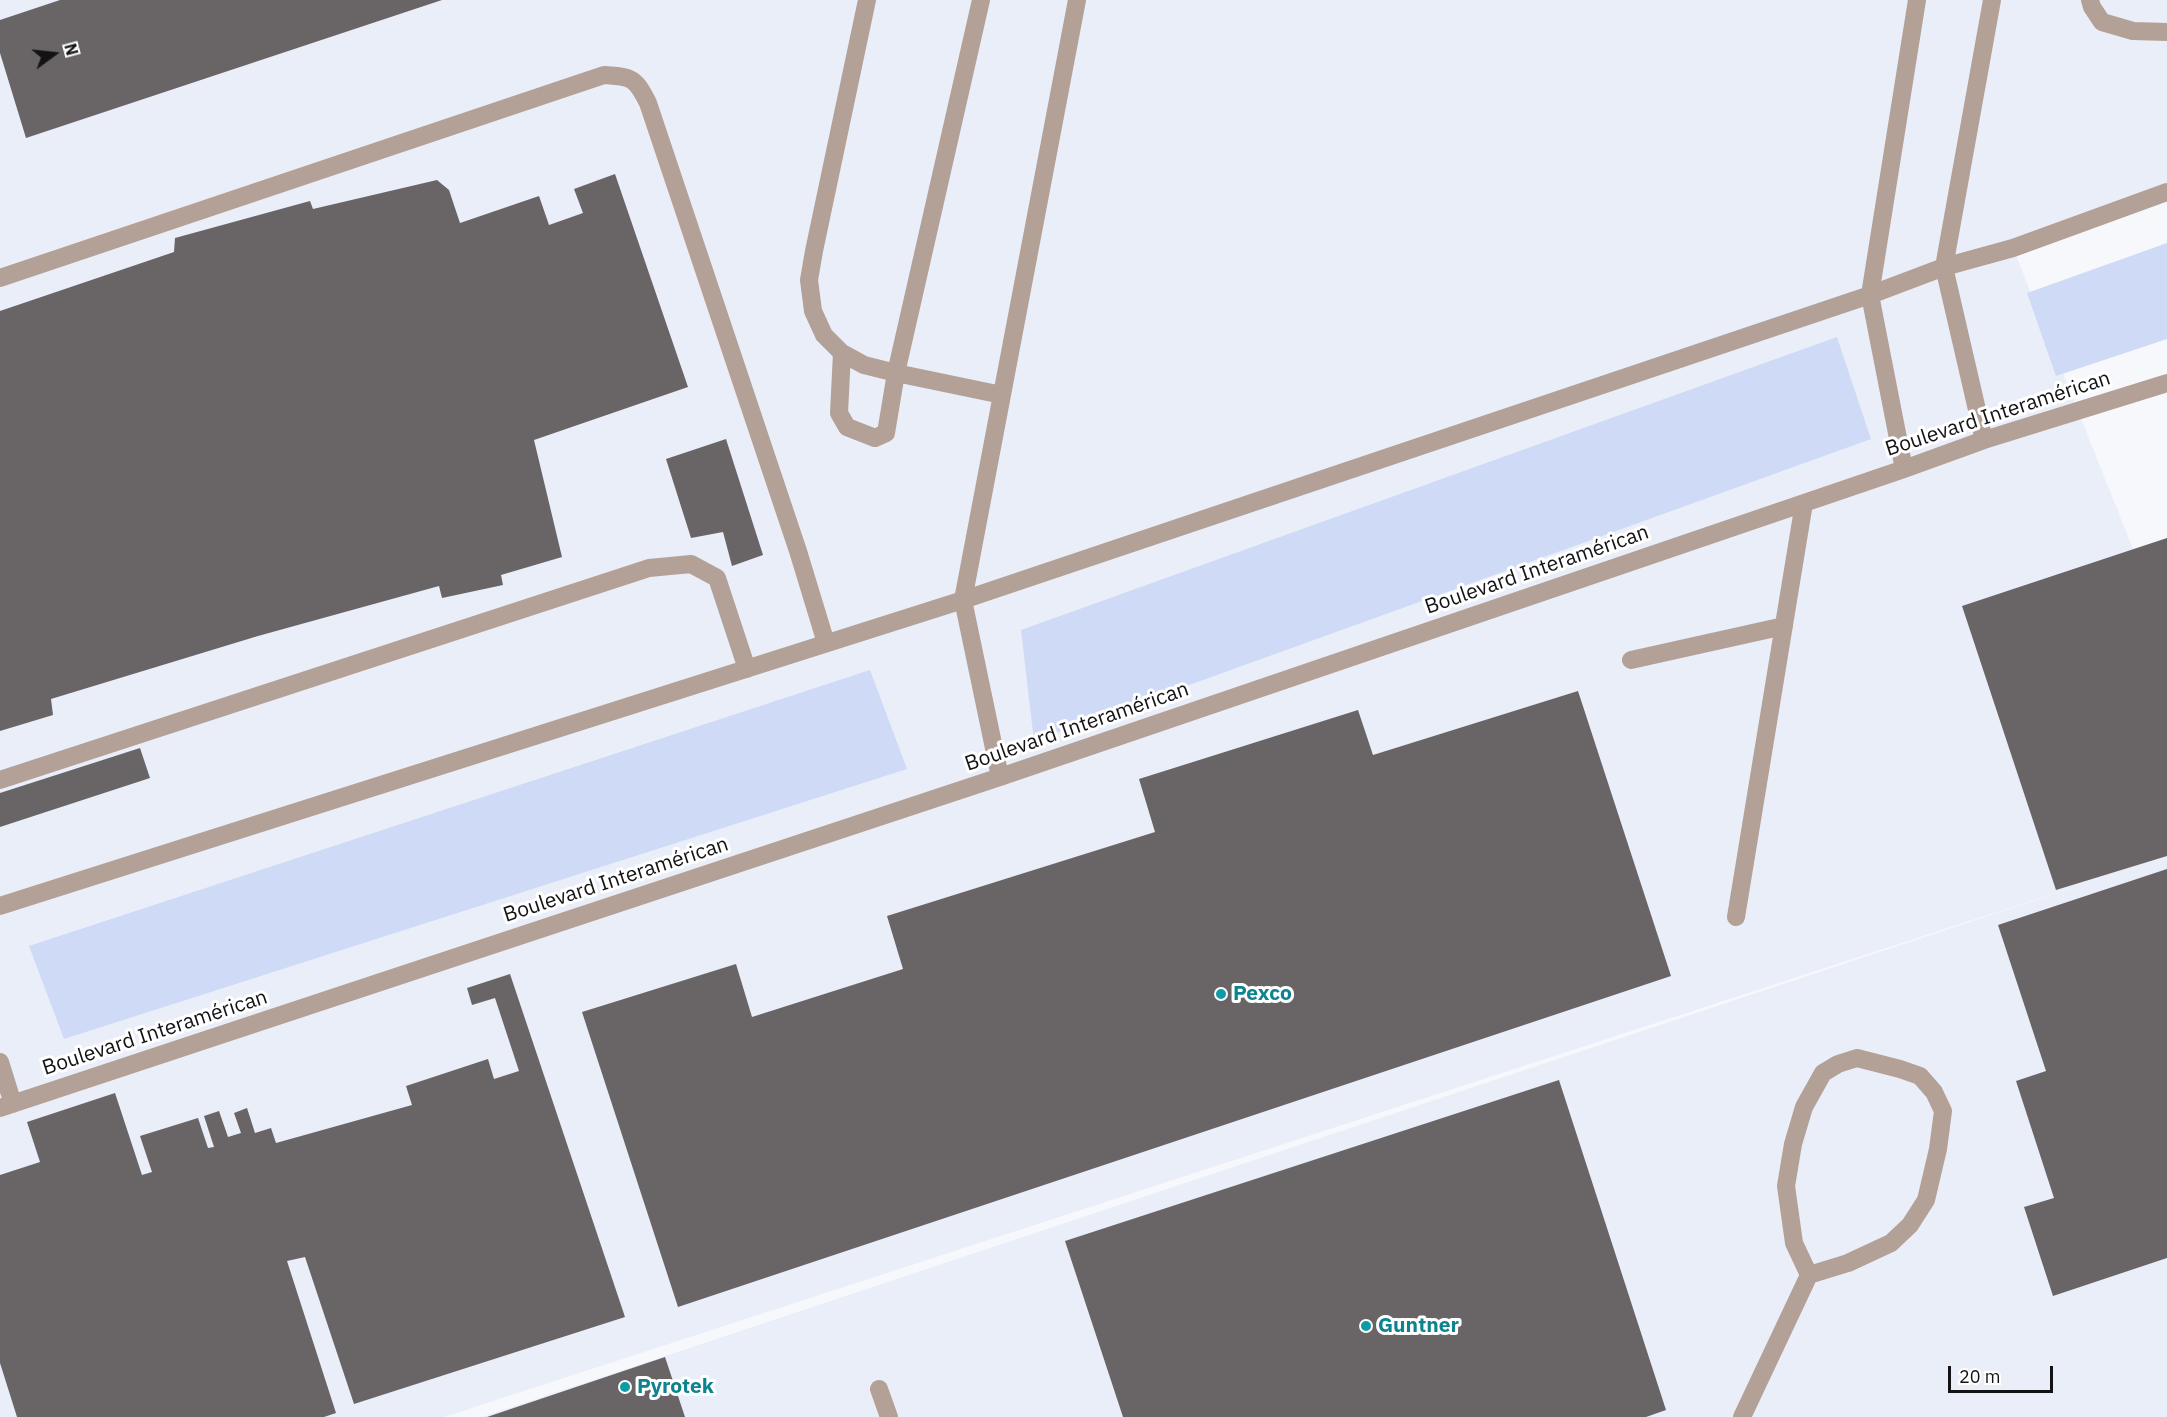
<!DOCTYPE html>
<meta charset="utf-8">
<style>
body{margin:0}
#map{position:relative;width:2167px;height:1417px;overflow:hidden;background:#f6f8fc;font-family:"IBM Plex Sans",sans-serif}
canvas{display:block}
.north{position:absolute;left:24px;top:24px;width:60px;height:60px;-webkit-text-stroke:4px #fff;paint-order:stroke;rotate:75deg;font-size:16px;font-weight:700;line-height:24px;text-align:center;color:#131315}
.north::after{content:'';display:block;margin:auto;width:21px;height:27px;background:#131315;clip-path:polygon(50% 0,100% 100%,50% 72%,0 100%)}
.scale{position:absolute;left:1948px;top:1366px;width:105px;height:27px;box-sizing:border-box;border:3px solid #131315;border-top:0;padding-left:8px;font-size:18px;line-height:21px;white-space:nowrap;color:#131315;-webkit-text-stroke:4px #fff;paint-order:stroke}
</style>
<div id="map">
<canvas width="2167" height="1417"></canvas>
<div class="north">N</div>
<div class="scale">20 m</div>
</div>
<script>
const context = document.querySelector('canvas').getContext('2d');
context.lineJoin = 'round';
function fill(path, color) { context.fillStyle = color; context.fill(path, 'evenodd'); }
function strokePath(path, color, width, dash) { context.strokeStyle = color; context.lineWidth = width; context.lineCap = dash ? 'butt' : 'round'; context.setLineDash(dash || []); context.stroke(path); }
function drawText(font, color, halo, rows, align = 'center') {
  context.font = font + ' "IBM Plex Sans",sans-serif'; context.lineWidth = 6; context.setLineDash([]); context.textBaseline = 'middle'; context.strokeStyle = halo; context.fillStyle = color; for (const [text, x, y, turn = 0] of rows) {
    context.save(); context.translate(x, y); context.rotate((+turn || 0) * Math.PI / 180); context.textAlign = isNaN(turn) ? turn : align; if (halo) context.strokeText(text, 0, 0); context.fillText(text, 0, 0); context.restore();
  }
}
const built = new Path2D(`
 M0 0H2167V195L2013 248 2167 634V1417H482L2111 875 444 1417H0Z`);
const green = new Path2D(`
 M2167 243V339L2056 376 2027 293Z
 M1837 337 1871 439 1034 741 1021 630Z
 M870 670 907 769 64 1039 29 946Z`);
const building = new Path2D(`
 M60 0H442L26 138 0 53V20Z
 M615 174 688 387 534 440 562 557 501 575 503 585 442 598 439 586 258 636 51 699 53 715 0 731V311L174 252 175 238 310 201 313 209 437 180 449 190 460 223 539 196 549 225 583 213 574 189Z
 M726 439 763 555 732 566 723 532 691 538 666 459Z
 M2167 538V856L2056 890 1962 606Z
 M1578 691 1671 976 678 1307 582 1012 736 964 752 1017 903 969 887 916 1155 832 1139 779 1358 710 1373 755Z
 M140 748 150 778 0 827V793Z
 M2167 869V1258L2053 1296 2024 1207 2054 1198 2016 1081 2046 1071 1998 925Z
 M510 974 625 1317 354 1404 305 1257 287 1261 336 1413 324 1417H17L0 1363V1175L40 1162 27 1122 115 1093 142 1175 152 1172 140 1136 198 1118 208 1148 214 1147 204 1116 219 1111 228 1137 241 1133 234 1113 247 1108 255 1133 271 1128 276 1143 412 1105 406 1086 488 1059 494 1079 519 1071 495 998 472 1005 467 988Z
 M1559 1080 1666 1410 1646 1417H1123L1065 1241Z
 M665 1357 685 1417H487Z`);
const minor = new Path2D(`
 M867 0 814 251 809 280 813 311 824 335 842 353 864 365 896 373 1002 395
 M2090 0 2092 7 2102 22 2133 31 2167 32
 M0 278 604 75C632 77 635 77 648 103L798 551 826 643
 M842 353 839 413 847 427 875 438 886 433 896 373 981 0
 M1984 440 1944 267 1992 0
 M1904 469 1870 295 1917 0
 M1631 660 1784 626
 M1000 777 963 600 1077 0
 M0 780 649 568 691 564 717 578 747 669
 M0 906 963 600 1870 295 1944 267 2013 248 2167 192
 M1736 917 1804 503
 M0 1062 13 1104
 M0 1108 1000 777 1904 469 1984 440 2167 383
 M879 1389 889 1417
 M1742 1417 1809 1275 1848 1263 1891 1243 1910 1225 1926 1200 1938 1149 1943 1111 1934 1092 1920 1076 1900 1069 1857 1058 1838 1064 1823 1073 1804 1107 1793 1144 1786 1186 1794 1243 1809 1275`);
const markers = [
 [1221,994,6,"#0f9aa8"],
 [1366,1326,6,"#0f9aa8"],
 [625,1387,6,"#0f9aa8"]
];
const streetNames = [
 ["Boulevard Interamérican",1998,414,-18],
 ["Boulevard Interamérican",1537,570,-19],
 ["Boulevard Interamérican",1077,727,-19],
 ["Boulevard Interamérican",616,880,-18],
 ["Boulevard Interamérican",155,1033,-18]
];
const cultureNames = [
 ["Pexco",1233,994],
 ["Guntner",1378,1326],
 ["Pyrotek",637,1387]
];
fill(built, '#e9eef9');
fill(green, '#cedaf6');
fill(building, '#696566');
strokePath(minor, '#b3a096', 18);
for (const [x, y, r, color] of markers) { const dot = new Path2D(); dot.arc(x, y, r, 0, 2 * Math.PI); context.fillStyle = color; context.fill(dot); strokePath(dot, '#fff', 2); }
drawText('21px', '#131315', '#fff', streetNames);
drawText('bold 21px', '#0d838f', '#fff', cultureNames, 'left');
</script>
